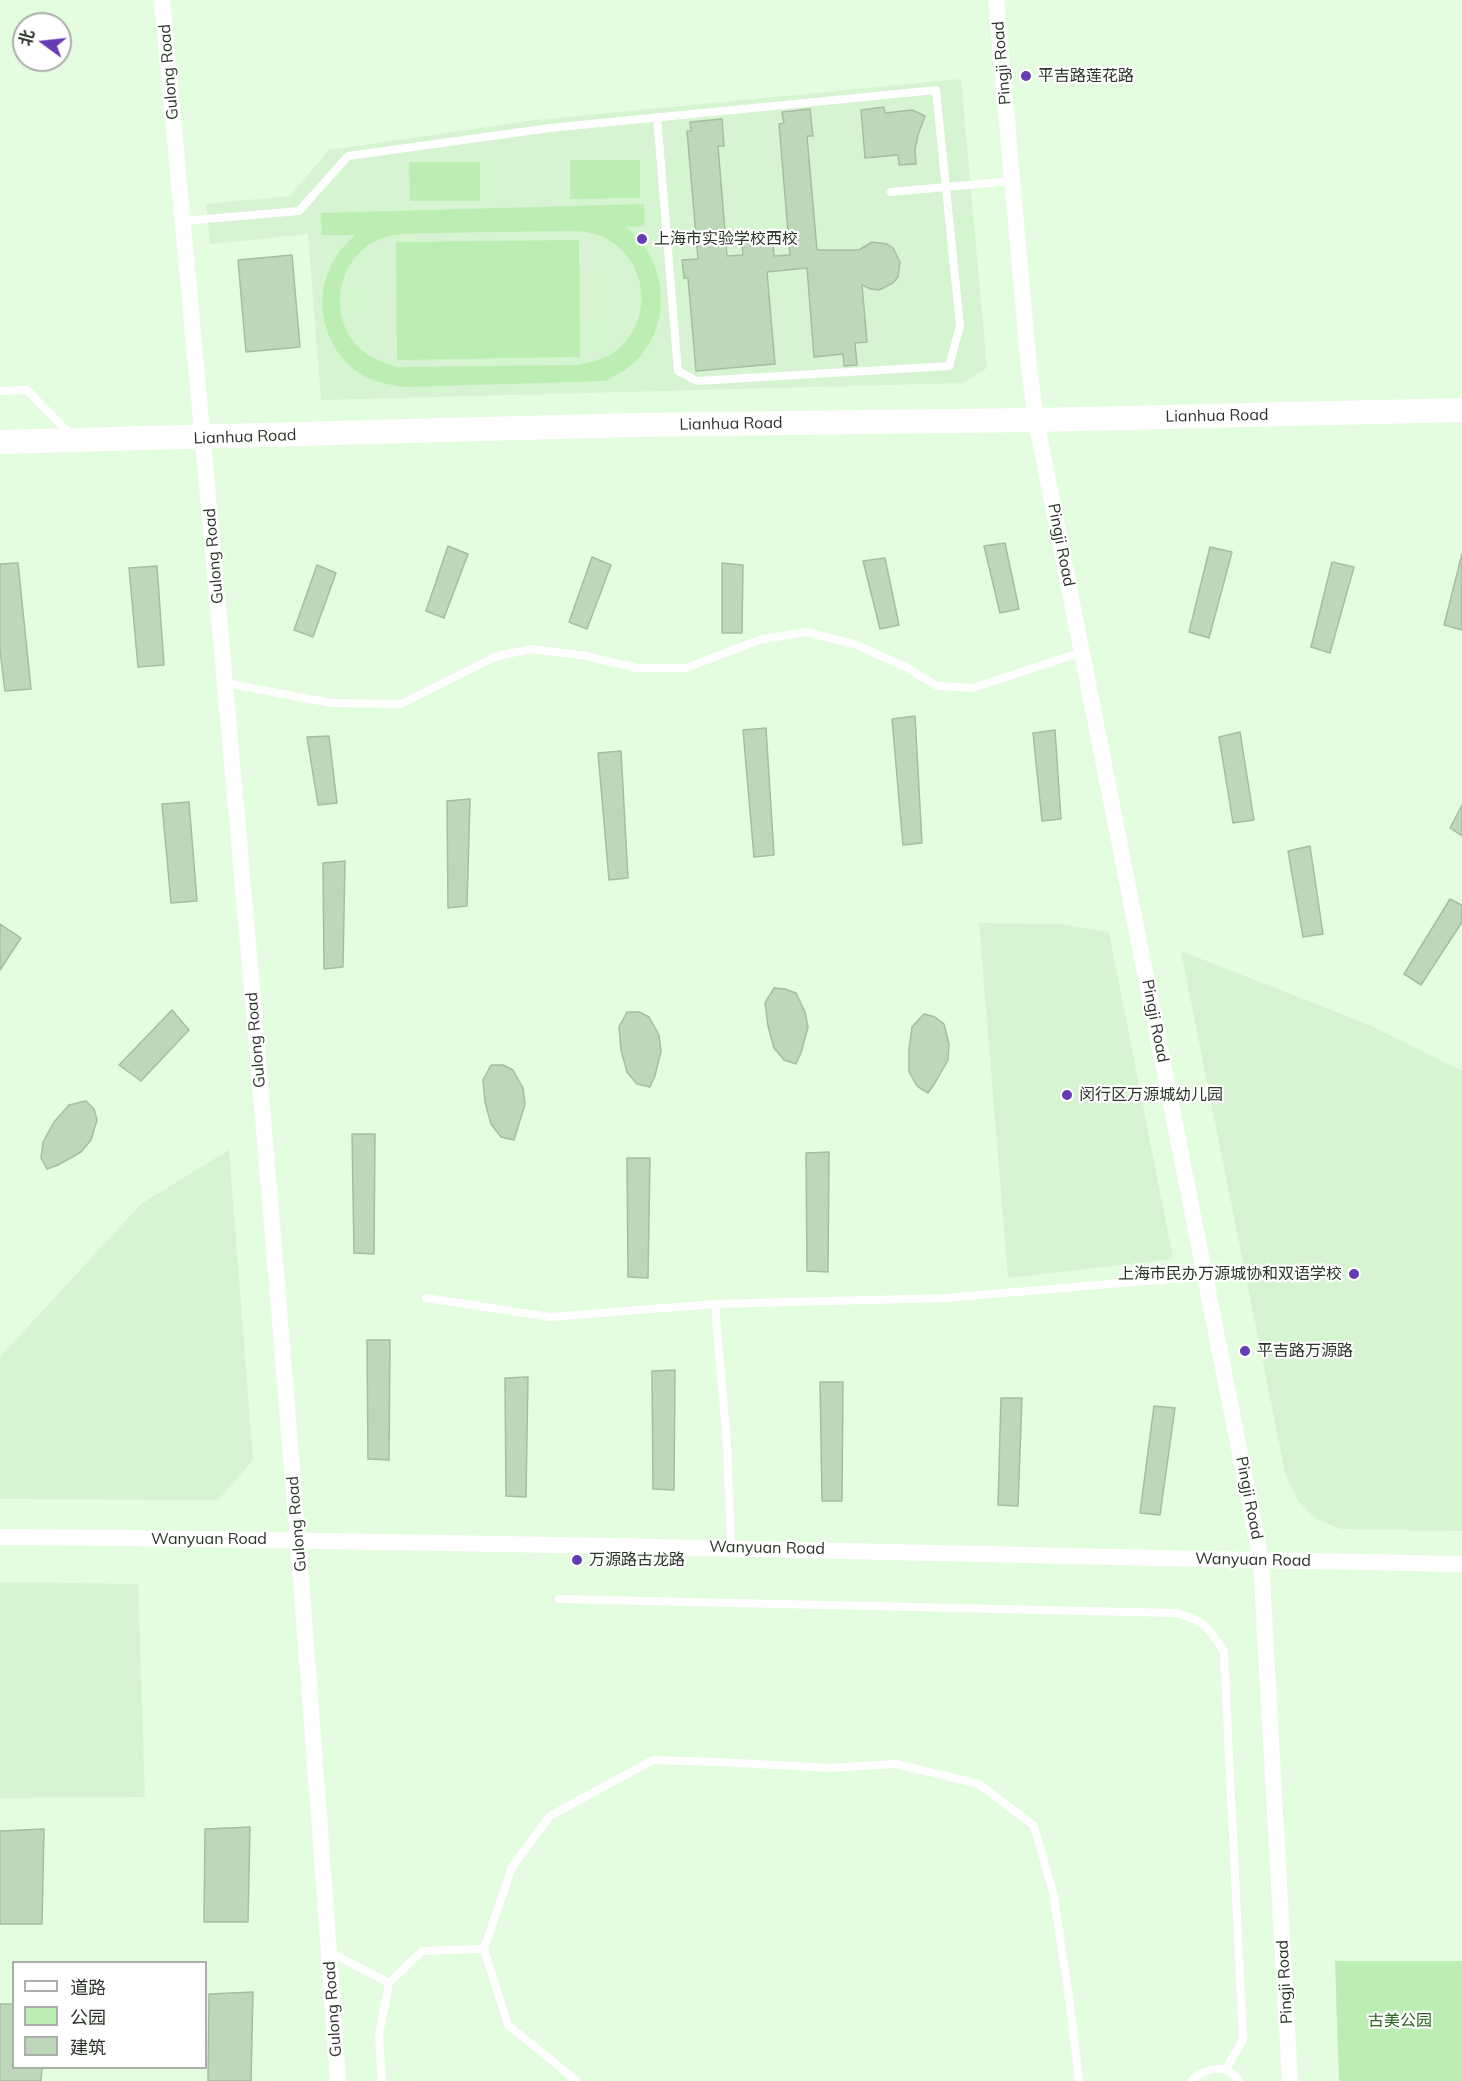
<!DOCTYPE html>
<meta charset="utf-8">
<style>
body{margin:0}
#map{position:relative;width:1462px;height:2081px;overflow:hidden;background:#e4fcdf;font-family:Mulish,"Noto Sans SC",sans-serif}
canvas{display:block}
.legend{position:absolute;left:12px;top:1961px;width:195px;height:108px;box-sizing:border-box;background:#fff;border:2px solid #abaeaa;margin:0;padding:8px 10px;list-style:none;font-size:18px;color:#2c352a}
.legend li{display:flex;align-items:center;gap:12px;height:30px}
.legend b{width:30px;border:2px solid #abaeaa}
.north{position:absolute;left:12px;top:12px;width:60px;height:60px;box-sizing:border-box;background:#fff;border:2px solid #abaeaa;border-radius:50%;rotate:285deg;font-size:16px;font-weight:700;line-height:24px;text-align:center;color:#2c352a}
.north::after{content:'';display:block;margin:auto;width:21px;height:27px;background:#653cb4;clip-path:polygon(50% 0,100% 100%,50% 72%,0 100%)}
</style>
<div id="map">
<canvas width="1462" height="2081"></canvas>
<ul class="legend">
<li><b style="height:8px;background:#fff"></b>道路</li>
<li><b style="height:16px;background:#bcedb3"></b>公园</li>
<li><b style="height:16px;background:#bed6ba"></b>建筑</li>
</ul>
<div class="north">北</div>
</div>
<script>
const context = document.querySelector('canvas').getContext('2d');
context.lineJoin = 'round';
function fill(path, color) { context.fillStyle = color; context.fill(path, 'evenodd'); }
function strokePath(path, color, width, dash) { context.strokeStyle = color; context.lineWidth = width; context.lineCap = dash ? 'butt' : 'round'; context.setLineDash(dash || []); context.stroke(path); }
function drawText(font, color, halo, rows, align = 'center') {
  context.font = font + ' Mulish,"Noto Sans SC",sans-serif'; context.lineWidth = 4.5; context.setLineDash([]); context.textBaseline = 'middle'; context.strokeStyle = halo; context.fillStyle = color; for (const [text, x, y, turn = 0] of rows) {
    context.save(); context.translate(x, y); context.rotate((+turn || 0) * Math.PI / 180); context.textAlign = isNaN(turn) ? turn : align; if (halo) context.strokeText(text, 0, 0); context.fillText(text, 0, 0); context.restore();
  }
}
const built = new Path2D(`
 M961 79 987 368 963 383 321 400 308 234 210 244 206 204 290 196 329 150 536 120Z
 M979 923 1058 924 1109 932 1173 1259 1008 1278Z
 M1181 951 1369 1025 1462 1071V1531L1341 1529 1316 1519 1299 1502 1286 1477Z
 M229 1150 253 1460 218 1500 0 1499V1357L141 1204Z
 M0 1582 138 1584 145 1797 0 1798Z`);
const green = new Path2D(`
 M570 160H640V198L570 199Z
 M409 162H480V201H410Z
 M644 204 645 226 626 227C664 256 673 314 643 353 633 366 620 373 606 381L406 387C389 385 372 382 358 372 322 347 312 297 334 260 339 250 347 243 355 235H322L321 213ZM576 231C587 232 597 233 607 239 650 263 654 324 613 353 603 360 591 362 578 365L397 367C372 361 348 345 342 318 335 287 348 252 380 239 400 231 426 234 448 233 490 232 533 231 576 231Z
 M579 240 580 357 397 360 396 242Z
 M1335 1961H1462V2081H1339Z`);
const building = new Path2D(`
 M884 107 885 113 912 110 925 116 918 135 915 149 916 164 899 165 898 155 865 158 861 110Z
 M810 109 813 136H807L817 250H859L872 242 887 244 893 248 900 262 898 277 893 283 879 290 871 289 862 285 867 342 855 343 857 365 844 366 843 354 814 357 807 268 767 272 775 364 696 371 688 278H684L682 260 698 259 687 131H691L690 122 722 119 724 146H718L727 256 743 255 741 234 772 232 774 256 790 255 779 124 784 123 782 112Z
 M292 255 300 347 246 352 238 260Z
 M1005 543 1019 609 1000 613 984 546Z
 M448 546 468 554 444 618 426 611Z
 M1210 547 1232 552 1209 638 1189 632Z
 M1462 554V630L1444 625Z
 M592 557 611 565 587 629 569 622Z
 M885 558 899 625 880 629 863 561Z
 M1332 562 1354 567 1330 653 1311 647Z
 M18 563 31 689 5 691 0 651V564Z
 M722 563 743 565 742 633H722Z
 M317 565 336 573 313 637 294 630Z
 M157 566 164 665 138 667 129 568Z
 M915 716 922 843 903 845 892 719Z
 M766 728 774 855 754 857 743 730Z
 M1055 730 1061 819 1042 821 1033 733Z
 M1240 732 1254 820 1233 823 1219 737Z
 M329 736 337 803 318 805 307 737Z
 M621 751 628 878 609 880 598 753Z
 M470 799 467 906 448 908 447 801Z
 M189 802 197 901 171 903 162 804Z
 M1462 805V836L1450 828Z
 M1310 846 1323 934 1303 937 1288 851Z
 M345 861 343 967 324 969 323 863Z
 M1450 899 1462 905V922L1421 985 1404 974Z
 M0 924 21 938 0 970Z
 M774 988 785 989 796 993 805 1012 808 1027 801 1053 796 1064 784 1060 774 1048 768 1026 765 1003Z
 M172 1010 189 1030 141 1081 119 1065Z
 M627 1012H639L649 1017 659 1035 661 1051 655 1076 650 1087 637 1084 627 1072 621 1050 619 1027Z
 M924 1014 935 1017 944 1024 949 1044 948 1060 935 1083 928 1093 917 1086 909 1072V1049L912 1027Z
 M491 1065H503L513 1070 523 1088 525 1104 514 1140 501 1137 491 1124 485 1102 483 1080Z
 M86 1101 94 1109 97 1120 91 1140 81 1152 58 1165 47 1169 41 1158 43 1142 54 1122 69 1105Z
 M352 1134H375L374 1254 354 1253Z
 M829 1152 828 1272 807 1271 806 1153Z
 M627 1158H650L648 1278 628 1277Z
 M367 1340H390L389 1460 368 1459Z
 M675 1370 674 1490 653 1489 652 1371Z
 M528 1377 526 1497 506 1496 505 1378Z
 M820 1382H843L842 1501H822Z
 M1001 1398H1022L1018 1506 998 1505Z
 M1154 1406 1175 1408 1160 1515 1140 1513Z
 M250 1827 248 1922H204L205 1829Z
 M44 1829 42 1924H0V1831Z
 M253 1992 251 2081H208L209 1994Z
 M0 2004H14V2068H42L41 2081H0Z`);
const service = new Path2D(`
 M891 192 1012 181
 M183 221 299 211 348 156 550 128 936 90 960 326 949 366 697 381 678 371 657 117
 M0 391 27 390 72 436
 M225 683 331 703 401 704 497 656 532 649 586 656 637 668H686L759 640 805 632 854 644 904 666 937 686 973 688 1082 652
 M426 1298 550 1317 715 1304 945 1298 1205 1276
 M715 1304 727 1444 731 1547
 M559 1599 1175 1613C1204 1620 1209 1627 1224 1652L1243 2040 1225 2070
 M330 1952 389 1983 422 1951 484 1949
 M382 2081 379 2035 389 1983
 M577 2081 508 2025 484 1949 512 1867 550 1816 653 1760 720 1762 829 1768 896 1764 979 1784 1034 1826 1053 1892 1070 2003 1079 2081
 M1191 2081C1205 2067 1227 2063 1239 2081`);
const minor = new Path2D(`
 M162 0C227 693 290 1387 338 2081
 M996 0 1029 368 1036 420 1261 1560 1290 2081
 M0 1537C487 1541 975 1555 1462 1564`);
const secondary = new Path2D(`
 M0 442 632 425 1036 420 1462 410`);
const markers = [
 [1026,76,6,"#653cb4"],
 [642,239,6,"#653cb4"],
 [1067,1095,6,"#653cb4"],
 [1354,1274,6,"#653cb4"],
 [1245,1351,6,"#653cb4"],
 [577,1560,6,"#653cb4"]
];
const streetNames = [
 ["Pingji Road",1002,63,-95],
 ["Gulong Road",169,72,-95],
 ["Lianhua Road",1217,416,-1],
 ["Lianhua Road",731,424,-1],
 ["Lianhua Road",245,437,-2],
 ["Pingji Road",1061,545,79],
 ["Gulong Road",214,556,-95],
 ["Pingji Road",1155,1021,79],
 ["Gulong Road",256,1040,-95],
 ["Pingji Road",1249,1498,79],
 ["Gulong Road",297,1524,-95],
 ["Wanyuan Road",209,1539],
 ["Wanyuan Road",767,1548,1],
 ["Wanyuan Road",1253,1560,1],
 ["Pingji Road",1285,1982,-93],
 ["Gulong Road",333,2009,-94]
];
const poiNames = [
 ["平吉路莲花路",1038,76],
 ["上海市实验学校西校",654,239],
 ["闵行区万源城幼儿园",1079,1095],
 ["上海市民办万源城协和双语学校",1342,1274,"right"],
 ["平吉路万源路",1257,1351],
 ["万源路古龙路",589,1560]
];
const parkNames = [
 ["古美公园",1400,2021]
];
fill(built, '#d6f4d1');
fill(green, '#bcedb3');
fill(building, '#bed6ba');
strokePath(building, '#a6bda1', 1.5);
strokePath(service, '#fff', 8);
strokePath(minor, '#fff', 16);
strokePath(secondary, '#fff', 24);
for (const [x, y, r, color] of markers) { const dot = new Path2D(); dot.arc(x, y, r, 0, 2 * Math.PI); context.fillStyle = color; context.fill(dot); strokePath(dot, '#fff', 2); }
drawText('16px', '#2c352a', '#fff', streetNames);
drawText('16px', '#2c352a', '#fff', poiNames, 'left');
drawText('16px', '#26651a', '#fff', parkNames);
</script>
